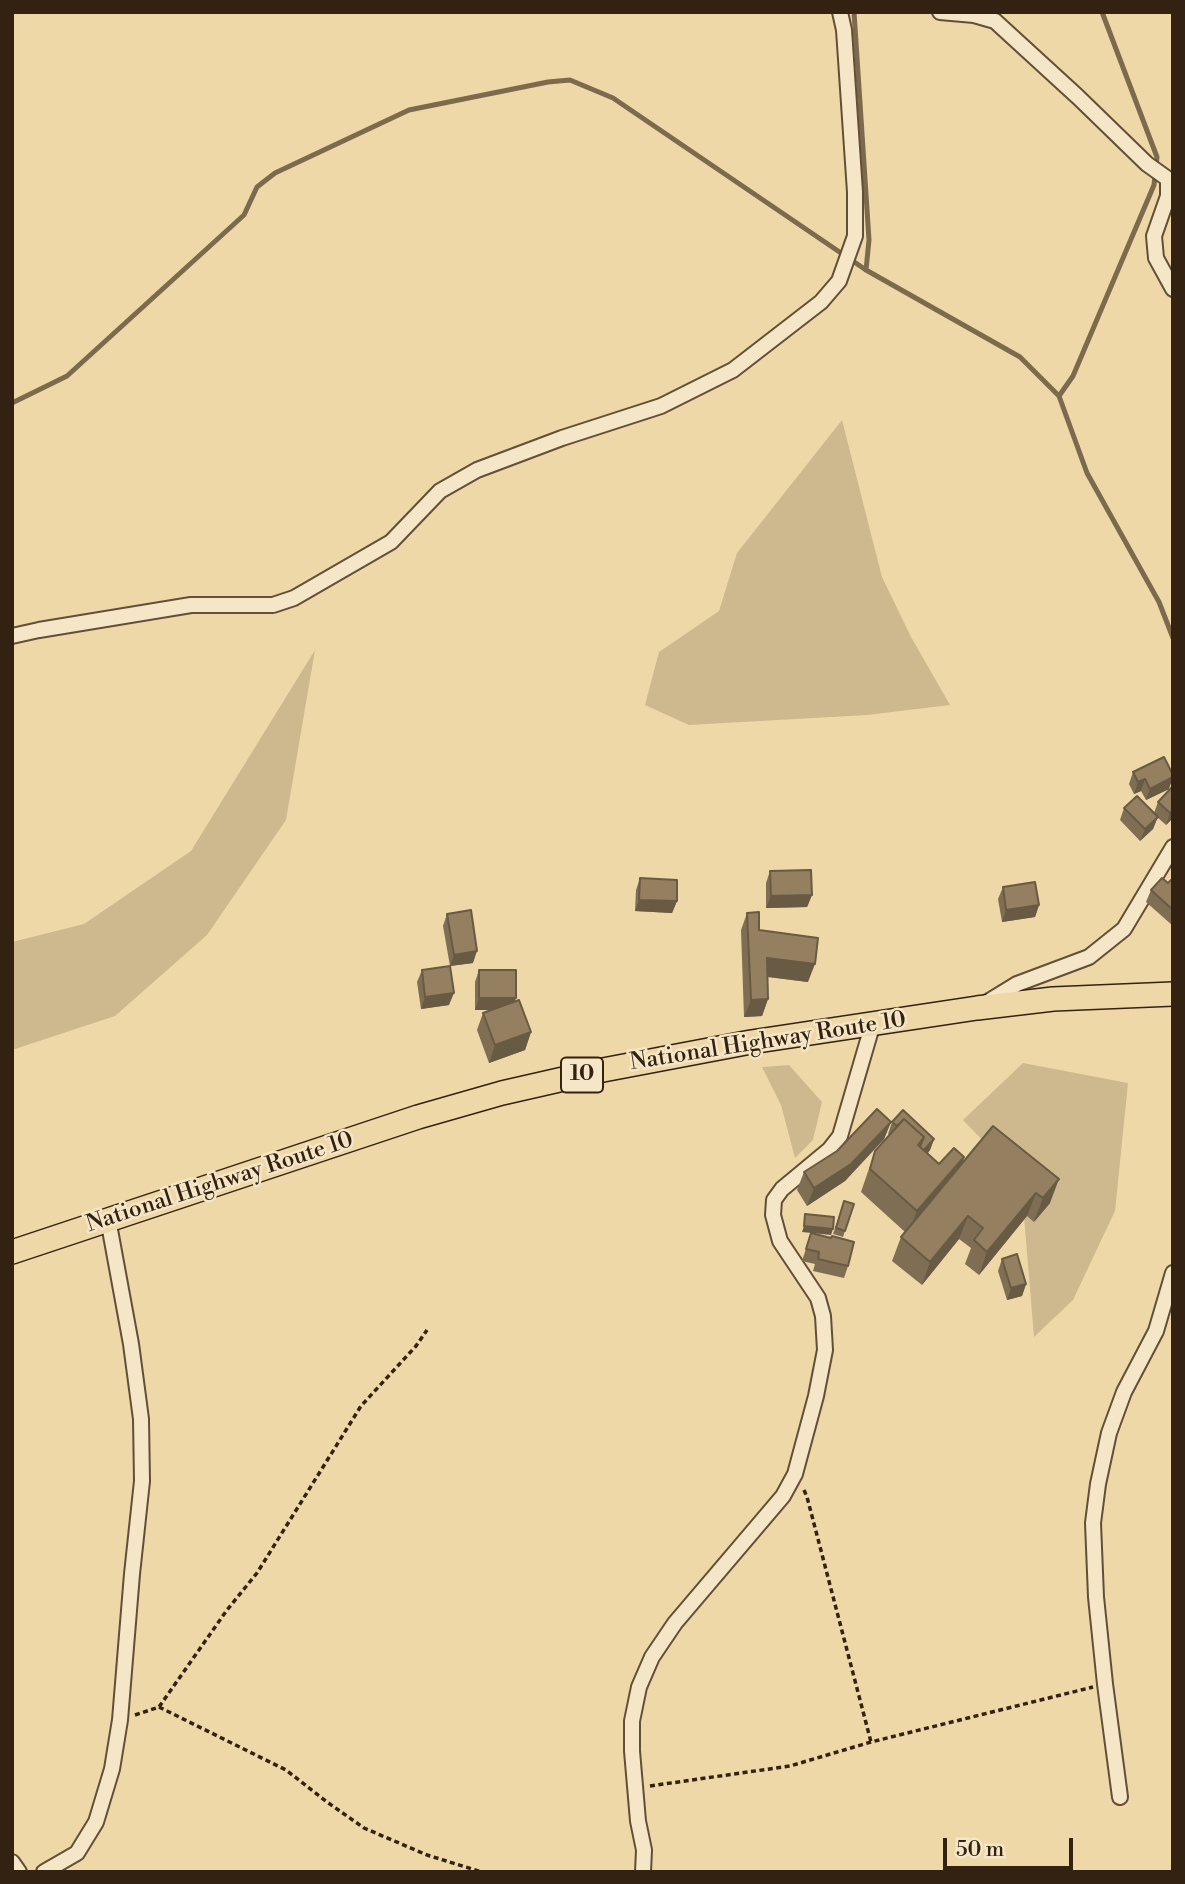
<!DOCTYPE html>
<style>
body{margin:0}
#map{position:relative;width:1185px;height:1884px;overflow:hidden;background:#eed8a8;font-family:"Libre Bodoni",serif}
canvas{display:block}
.frame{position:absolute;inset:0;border:14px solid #332112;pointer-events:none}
.scale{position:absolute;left:943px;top:1838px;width:130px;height:32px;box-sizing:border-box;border:4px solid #332112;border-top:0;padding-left:9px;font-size:21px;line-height:24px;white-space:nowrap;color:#332112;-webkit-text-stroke:5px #f4e6c6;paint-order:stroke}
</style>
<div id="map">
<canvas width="1185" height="1884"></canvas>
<div class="frame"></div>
<div class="scale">50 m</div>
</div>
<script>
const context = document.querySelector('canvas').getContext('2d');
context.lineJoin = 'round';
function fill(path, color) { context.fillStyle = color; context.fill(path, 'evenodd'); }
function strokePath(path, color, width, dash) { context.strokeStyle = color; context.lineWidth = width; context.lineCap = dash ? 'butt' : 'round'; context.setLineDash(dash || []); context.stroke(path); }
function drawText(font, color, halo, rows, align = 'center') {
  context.font = font + ' "Libre Bodoni",serif'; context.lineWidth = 5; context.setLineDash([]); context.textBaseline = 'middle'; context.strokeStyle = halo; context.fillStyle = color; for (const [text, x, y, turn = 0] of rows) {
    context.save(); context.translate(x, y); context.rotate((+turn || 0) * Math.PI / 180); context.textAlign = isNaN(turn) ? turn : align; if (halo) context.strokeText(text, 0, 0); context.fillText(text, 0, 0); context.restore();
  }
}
const green = new Path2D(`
 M842 420 882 577 911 637 950 705 867 715 689 725 645 705 659 652 719 611 737 553Z
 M315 650 286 820 207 935 115 1016 12 1050V942L84 924 191 851Z
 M1023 1063 1128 1083 1115 1211 1073 1300 1034 1337 1021 1180 963 1120Z
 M789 1065 822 1102 813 1140 795 1158 781 1105 762 1067Z`);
const stream = new Path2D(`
 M854 12 869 240 866 270
 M1059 396 1073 376 1154 185 1157 157 1102 12
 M12 403 67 376 244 215 257 187 275 173 409 110 548 82 570 80 613 98 866 270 1020 357 1059 396 1087 473 1159 602 1173 638`);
const path = new Path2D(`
 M804 1490 807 1497 871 1742
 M159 1707 286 1770 327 1802 364 1828 427 1855 482 1872
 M135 1715 159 1707 227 1610 257 1573 361 1406 416 1346 427 1330
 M650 1786 790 1766 871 1742 1093 1687`);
const minor = new Path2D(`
 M940 12 974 15 995 21 1078 97 1147 164 1168 179V196L1154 236 1156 258 1173 289
 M12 636 39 630 191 605H273L294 598 391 542 440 491 477 470 562 438 661 406 733 370 821 302 839 281 855 236V192L844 30 840 12
 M986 1003 1017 984 1089 957 1124 929 1173 847
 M1120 1797 1105 1684 1096 1597 1093 1523 1098 1484 1109 1433 1124 1392 1156 1331 1173 1273
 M12 1862 19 1872
 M44 1872 77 1853 96 1822 112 1769 120 1720 132 1574 142 1481 141 1419 131 1344 108 1219
 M643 1872 644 1850 638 1821 632 1751V1721L639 1687 652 1657 675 1623 783 1496 795 1474 816 1396 825 1350 823 1316 818 1298 780 1241 773 1215 774 1200 782 1189 829 1150 840 1136 873 1023`);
const trunk = new Path2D(`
 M12 1252 418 1117 502 1093 603 1070 751 1042 977 1008 1053 999 1173 994`);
const wall = new Path2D(`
 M1133 772 1169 789 1146 800 1141 791 1134 794 1129 784Z
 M1173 786V818L1166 825 1157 817 1153 829 1140 841 1120 820 1124 808 1154 813 1158 802Z
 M770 871 812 895 807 907 766 908V883Z
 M640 878 677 901 672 913 635 911 636 890Z
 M1173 881V926L1146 902 1151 890Z
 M1003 887 1039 905 1035 917 1002 922 998 899Z
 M747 913 759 930 808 982 768 977V999L762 1016 744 1017 741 930Z
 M447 914 473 963 450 966 449 1005 421 1009 417 982 422 970 450 966 443 926Z
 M479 970 515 1001 531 1032 525 1050 489 1063 477 1030 483 1013 491 1010H475V982Z
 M891 1122 884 1139 845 1181 807 1206 797 1190 804 1172Z
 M892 1122 934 1139 930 1150 928 1153 939 1164 964 1157 963 1162 993 1126 1050 1203 1034 1222 1027 1216 979 1275 965 1264 971 1248 959 1239 922 1285 892 1261 901 1237 905 1232 861 1192 875 1151 889 1135 888 1134Z
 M844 1201 845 1231 843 1237 833 1234Z
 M811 1233 848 1266 844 1278 813 1271 815 1264 802 1261Z
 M1002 1259 1026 1284 1022 1296 1007 1300 998 1271Z`);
const shadedWall = new Path2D(`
 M1173 777 1169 789 1146 800 1150 789Z
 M1145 779 1141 791 1134 794 1138 782Z
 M1173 810V818L1166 825 1170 813Z
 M1158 817 1153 829 1140 841 1145 829Z
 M812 895 807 907 766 908 771 896Z
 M639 900 677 901 672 913 635 911Z
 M1039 905 1035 917 1002 922 1006 910Z
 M477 951 473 963 450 966 454 955Z
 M767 958 815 964 808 982 761 976Z
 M454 993 449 1005 421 1009 425 997Z
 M479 998H516L512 1010H475Z
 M768 999 762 1016 744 1017 751 1000Z
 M531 1032 525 1050 489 1063 495 1045Z
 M891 1122 884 1139 845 1181 807 1206 814 1188Z
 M934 1139 930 1150 920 1162 924 1150Z
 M964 1157 956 1181 908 1234 917 1211Z
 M1059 1179 1050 1203 1034 1222 1043 1198Z
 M1036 1193 1027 1216 979 1275 987 1252Z
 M968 1216 959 1239 922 1285 930 1262Z
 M804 1226 833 1229 831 1235 802 1232Z
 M1026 1284 1022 1296 1007 1300 1011 1288Z`);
const building = new Path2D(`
 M1164 757 1173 775V777L1150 789 1145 779 1138 782 1133 772Z
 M1173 786V810L1170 813 1158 802Z
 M1137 796 1158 817 1145 829 1124 808Z
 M811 870 812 895 771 896 770 871Z
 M640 878 677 880V901L639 900Z
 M1162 878 1168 883 1171 880 1173 881V910L1151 890Z
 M1035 882 1039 905 1006 910 1003 887Z
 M471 910 477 951 454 955 447 914Z
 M759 912V930L818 938 815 964 767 958 768 999 751 1000 747 913Z
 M450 966 454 993 425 997 422 970Z
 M479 970H516V998H479Z
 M519 1000 531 1032 495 1045 483 1013Z
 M877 1109 891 1122 851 1164 814 1188 804 1172 837 1151Z
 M903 1110 934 1139 924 1150 920 1147 924 1137 904 1119 897 1126 892 1122Z
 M904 1119 924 1137 918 1145 939 1164 954 1148 964 1157 917 1211 870 1169 875 1151Z
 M993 1126 1059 1179 1043 1198 1036 1193 987 1252 974 1240 983 1228 968 1216 930 1262 901 1237Z
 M844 1201 854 1204 845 1231 836 1228Z
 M805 1214 834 1217 833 1229 804 1226Z
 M811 1233 831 1238 832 1236 854 1242 848 1266 818 1259 819 1252 806 1249Z
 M1017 1254 1026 1284 1011 1288 1002 1259Z`);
const shields = [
 [582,1075,42]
];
const shieldNames = [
 ["10",582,1075]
];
const streetNames = [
 ["National Highway Route 10",768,1042,-9],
 ["National Highway Route 10",220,1183,-18]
];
fill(green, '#ceb98e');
strokePath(stream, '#7d6a4d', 5);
strokePath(minor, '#624f38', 18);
strokePath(trunk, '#332112', 26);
strokePath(path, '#332112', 3.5, [5, 3.5]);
strokePath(minor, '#f4e6c6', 14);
strokePath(trunk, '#eed8a8', 23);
fill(wall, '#7f6e53');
fill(shadedWall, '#685a43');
fill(building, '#948060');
strokePath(building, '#685a43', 2);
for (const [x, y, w] of shields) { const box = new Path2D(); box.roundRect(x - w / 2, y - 17.5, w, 35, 5); context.fillStyle = '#f4e6c6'; context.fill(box); strokePath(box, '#332112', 2); }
drawText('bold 21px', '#332112', null, shieldNames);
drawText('23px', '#332112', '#f4e6c6', streetNames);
</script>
